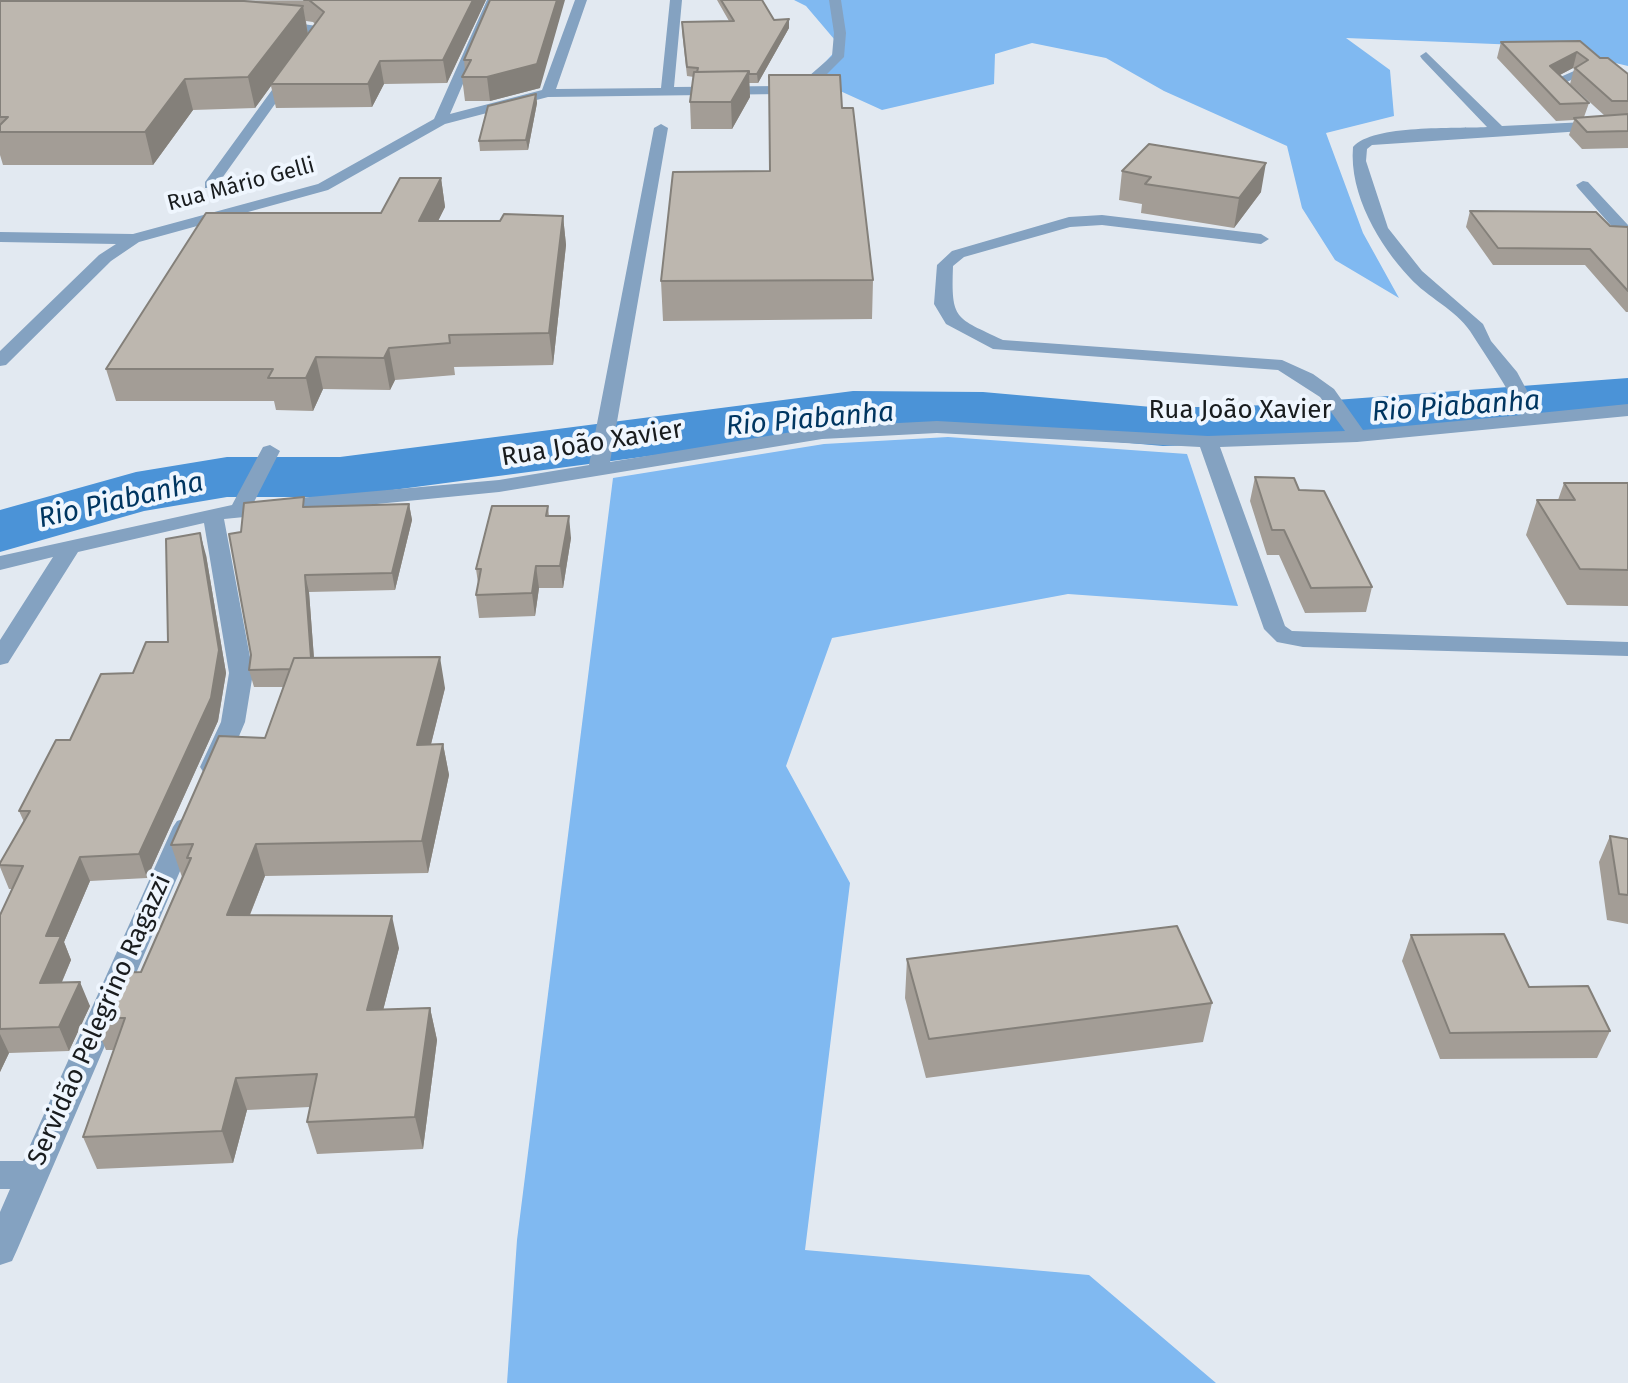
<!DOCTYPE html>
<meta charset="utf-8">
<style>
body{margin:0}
canvas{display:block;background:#e2e9f1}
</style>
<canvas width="1628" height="1383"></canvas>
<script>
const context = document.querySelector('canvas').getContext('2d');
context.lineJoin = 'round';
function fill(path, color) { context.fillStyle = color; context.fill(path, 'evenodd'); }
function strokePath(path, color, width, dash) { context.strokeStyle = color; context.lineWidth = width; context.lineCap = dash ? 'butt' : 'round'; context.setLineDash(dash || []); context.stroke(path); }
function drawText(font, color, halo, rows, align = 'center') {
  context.font = font + ' "Fira Sans",sans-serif'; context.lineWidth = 8; context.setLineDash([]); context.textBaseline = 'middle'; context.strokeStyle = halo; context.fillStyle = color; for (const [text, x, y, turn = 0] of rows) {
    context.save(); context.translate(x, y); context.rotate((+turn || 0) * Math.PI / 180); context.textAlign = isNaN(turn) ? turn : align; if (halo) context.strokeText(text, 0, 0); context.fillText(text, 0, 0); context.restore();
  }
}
const forest = new Path2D(`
 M794 0H1628V66L1544 46 1346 38 1390 70 1394 116 1326 133 1363 233 1399 298 1335 260 1302 208 1287 146 1164 91 1106 58 1032 43 995 54 994 84 882 110 838 90 817 71 840 46 806 6Z
 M948 437 1187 454 1238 606 1068 594 832 638 786 766 850 883 805 1250 1089 1275 1216 1383H507L517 1240 613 478 824 444Z`);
const river = new Path2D(`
 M1628 378V414L1269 443 1163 446 983 430 853 429 340 497H227L144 511 0 552V510L136 472 227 457H340L853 391 983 392 1163 408 1269 405Z`);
const minor = new Path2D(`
 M487 0H499L450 114 542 90 575 0H587L556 89 661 88 670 0H682L674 87 781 86 809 76 832 56 834 33 829 0H841L846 33 844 57 819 82 782 94 548 97 445 124 328 190 139 242 111 261 6 365 0 366V351L99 255 116 244 0 242V232L133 234 318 184 434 119Z
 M274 20 317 26 325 34 215 188H205V182L312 35 270 27 268 24Z
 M1426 52 1502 126 1628 120V128L1372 145 1367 149 1366 161 1388 228 1422 271 1483 324 1491 341 1517 372 1539 413 1628 404V416L1357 442 1220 447 1285 626 1292 631 1628 642V656L1303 647 1277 642 1264 629 1200 447 937 433 822 439 499 492 224 519 253 673 245 722 226 767 222 773H204L200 767 221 722 229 673 204 523 78 552 8 663 0 665V640L53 557 0 570V556L232 505 263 447 270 445 280 451 254 502 499 480 589 465 654 128 661 124 668 128 610 462 822 427 937 421 1208 436 1345 431 1320 397 1278 370 993 349 946 324 934 304 937 265 952 251 1069 217 1102 215 1261 234 1269 239 1261 244 1102 225 1070 227 964 257 953 266C951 321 955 317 1003 340L1282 360 1313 374 1334 389 1363 430 1521 415C1506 385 1488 359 1470 331 1456 310 1427 297 1410 278 1379 245 1349 194 1353 147 1373 124 1456 129 1487 127L1422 59 1420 56Z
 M1574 71 1581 75 1565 83 1580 100 1573 104 1549 82Z
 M1583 181 1588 182 1628 225V240L1622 238 1578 188 1576 185Z
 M186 818 195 821 199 827 17 1250 12 1261 0 1265V1212L10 1189H0V1161H23L173 827 177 821Z`);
const wall = new Path2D(`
 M486 0 447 83 384 84 372 107 276 108 271 86 255 108 193 110 153 165H3L0 155V1ZM306 21 313 22 315 24 308 34Z
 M490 0 540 88 490 101H465L462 77 465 71 464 60Z
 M717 0H762L774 20 789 19V28L758 83H749L750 97 732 129H691L690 102 694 77 687 76 682 31 729 21Z
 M1580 41 1600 58 1628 74V148L1582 149 1569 135 1574 120 1556 121 1497 58 1501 42ZM1573 68 1574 69 1570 84 1605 116 1584 117 1589 103 1560 75Z
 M536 94 537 103 528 150 480 151 479 141Z
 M842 108 873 280 872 319 663 321 661 281 770 171Z
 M1122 171 1261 192 1234 228 1141 213 1142 204 1119 200Z
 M441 178 445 207 438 221H500L563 216 566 245 553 365 454 367 455 375 395 380 390 390 323 389 313 411 276 410 274 401H116L106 369Z
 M1470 211 1610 226 1628 227V312H1626L1585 265H1493L1466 227Z
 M1255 477 1299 490 1372 587 1366 612 1305 613 1279 555H1267L1250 501Z
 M1564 483H1628V606L1567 605 1526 535 1537 500H1558Z
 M409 504 412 520 395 590 309 592 314 658 445 688 431 744H443L449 775 428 873 265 876 250 915 399 948 383 1010 430 1008 437 1040 423 1149 317 1154 307 1122 310 1107 247 1110 233 1163 97 1169 83 1137 114 1050H106L93 1018 141 972 182 877 171 845 265 738 283 687H254L249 670 251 655 241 532 306 507Z
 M548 506 549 516 571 538 563 588H539L535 616 479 618 476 595 478 583 476 569Z
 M206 555 226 673 218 721 147 878 90 881 64 942 71 960 62 982 90 1006 69 1051 9 1053 0 1072V915L12 889H9L0 867V863L24 822 19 811 70 740 133 673 168 642Z
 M1610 836 1628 839V924L1607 920 1599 862Z
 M1411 935 1529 987 1610 1031 1597 1058 1440 1059 1402 961Z
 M907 959 1212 1003 1203 1042 926 1078 905 998Z`);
const shadedWall = new Path2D(`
 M473 0H486L447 83 443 60Z
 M557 0H565L540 88 490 101 487 77Z
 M303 6 308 35 255 108 248 77Z
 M789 19V28L758 83 757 74Z
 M1577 52 1573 68 1546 82 1550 66Z
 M380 61 384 84 372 107 368 84Z
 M749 71 750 97 732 129 731 102Z
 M185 79 193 110 153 165 145 132Z
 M536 94 537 103 528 150 526 140Z
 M1266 163 1261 192 1234 228 1239 198Z
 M441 178 445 207 423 251 419 221Z
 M563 216 566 245 553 365 549 333Z
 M389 348 395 380 390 390 384 358Z
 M316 357 323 389 313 411 306 378Z
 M409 504 412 520 395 590 392 573Z
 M569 516 571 538 563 588 560 566Z
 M200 533 206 555 226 673 218 721 147 878 139 854Z
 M536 566 539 588 535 616 532 593Z
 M305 575 309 592 316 686 312 669Z
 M440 657 445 688 423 776 417 745Z
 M443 744 449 775 428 873 422 841Z
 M256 844 265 876 237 947 227 915Z
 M80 857 90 881 64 942 71 960 51 1007 40 983 46 936Z
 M392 916 399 948 375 1042 367 1010Z
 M80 982 90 1006 69 1051 59 1027Z
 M430 1008 437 1040 423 1149 415 1117Z
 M0 1034 9 1053 0 1072Z
 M236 1078 247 1110 233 1163 222 1131Z`);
const building = new Path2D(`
 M304 0H473L443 60 380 61 368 84H271L324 12 309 0Z
 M490 0H557L537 64 487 77H462L471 60H464Z
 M721 0H762L774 20 789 19 757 74H749V71L697 72 698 68 687 67 682 22 734 21Z
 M0 1H244L303 6 248 77 185 79 145 132H0V125L8 117H0Z
 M1580 41 1600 58H1608L1628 74V101H1612L1575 68 1588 60 1577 52 1550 66 1589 103 1560 104 1501 42Z
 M749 71 731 102H690L694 72Z
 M769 75H840L842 108H853L873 280 661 281 673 172 770 171Z
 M536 94 526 140 479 141 488 106Z
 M1628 114V131L1587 132 1574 118Z
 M1149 144 1266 163 1239 198 1145 184 1151 177 1122 171Z
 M400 178H441L419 221H500L504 214 563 216 549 333 449 335 450 343 389 348 384 358 316 357 306 378H268L273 369H106L206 213H381Z
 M1470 211 1596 212 1610 226 1628 227V291L1590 249 1498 248Z
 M1255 477 1294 478 1299 490 1324 491 1372 587 1311 588 1284 530H1272Z
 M1564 483H1628V570L1580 569 1537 500H1575Z
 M304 497 303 507 409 504 392 573 305 575 311 658H294L290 669 249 670 251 655 229 534 241 532 244 503Z
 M492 506H548L546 516H569L560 566H536L532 593 476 595 481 569H476Z
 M200 533 219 650 211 698 139 854 80 857 46 936H61L40 983 80 982 59 1027 0 1029V915L23 866 0 865V863L30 811H19L56 740H70L101 674 133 673 146 642H168L166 539Z
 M440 657 417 745 443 744 422 841 256 844 227 915 392 916 367 1010 430 1008 415 1117 307 1122 317 1074 236 1078 222 1131 83 1137 125 1018H93L113 973 141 972 191 858H187L193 844 171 845 219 736 265 738 294 658Z
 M1610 836 1628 839V895L1619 894Z
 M1177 926 1212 1003 929 1039 907 959Z
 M1504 934 1529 987 1588 986 1610 1031 1450 1033 1411 935Z`);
const farStreetnames = [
 ["Rua Mário Gelli",241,185,-15]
];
const streetNames = [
 ["Rua João Xavier",1240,411],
 ["Rua João Xavier",592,444,-9],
 ["Servidão Pelegrino Ragazzi",100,1020,-66]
];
const waterNames = [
 ["Rio Piabanha",1456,407,-4],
 ["Rio Piabanha",810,420,-5],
 ["Rio Piabanha",121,501,-13]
];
fill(forest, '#80b9f1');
fill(river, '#4b93d7');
fill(minor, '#84a2c1');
fill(wall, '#a39d96');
fill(shadedWall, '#84807a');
fill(building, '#bdb7af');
strokePath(building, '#84807a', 2);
drawText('22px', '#191c1e', '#eff6fe', farStreetnames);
drawText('26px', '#191c1e', '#eff6fe', streetNames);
drawText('italic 28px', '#003661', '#eff6fe', waterNames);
</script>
